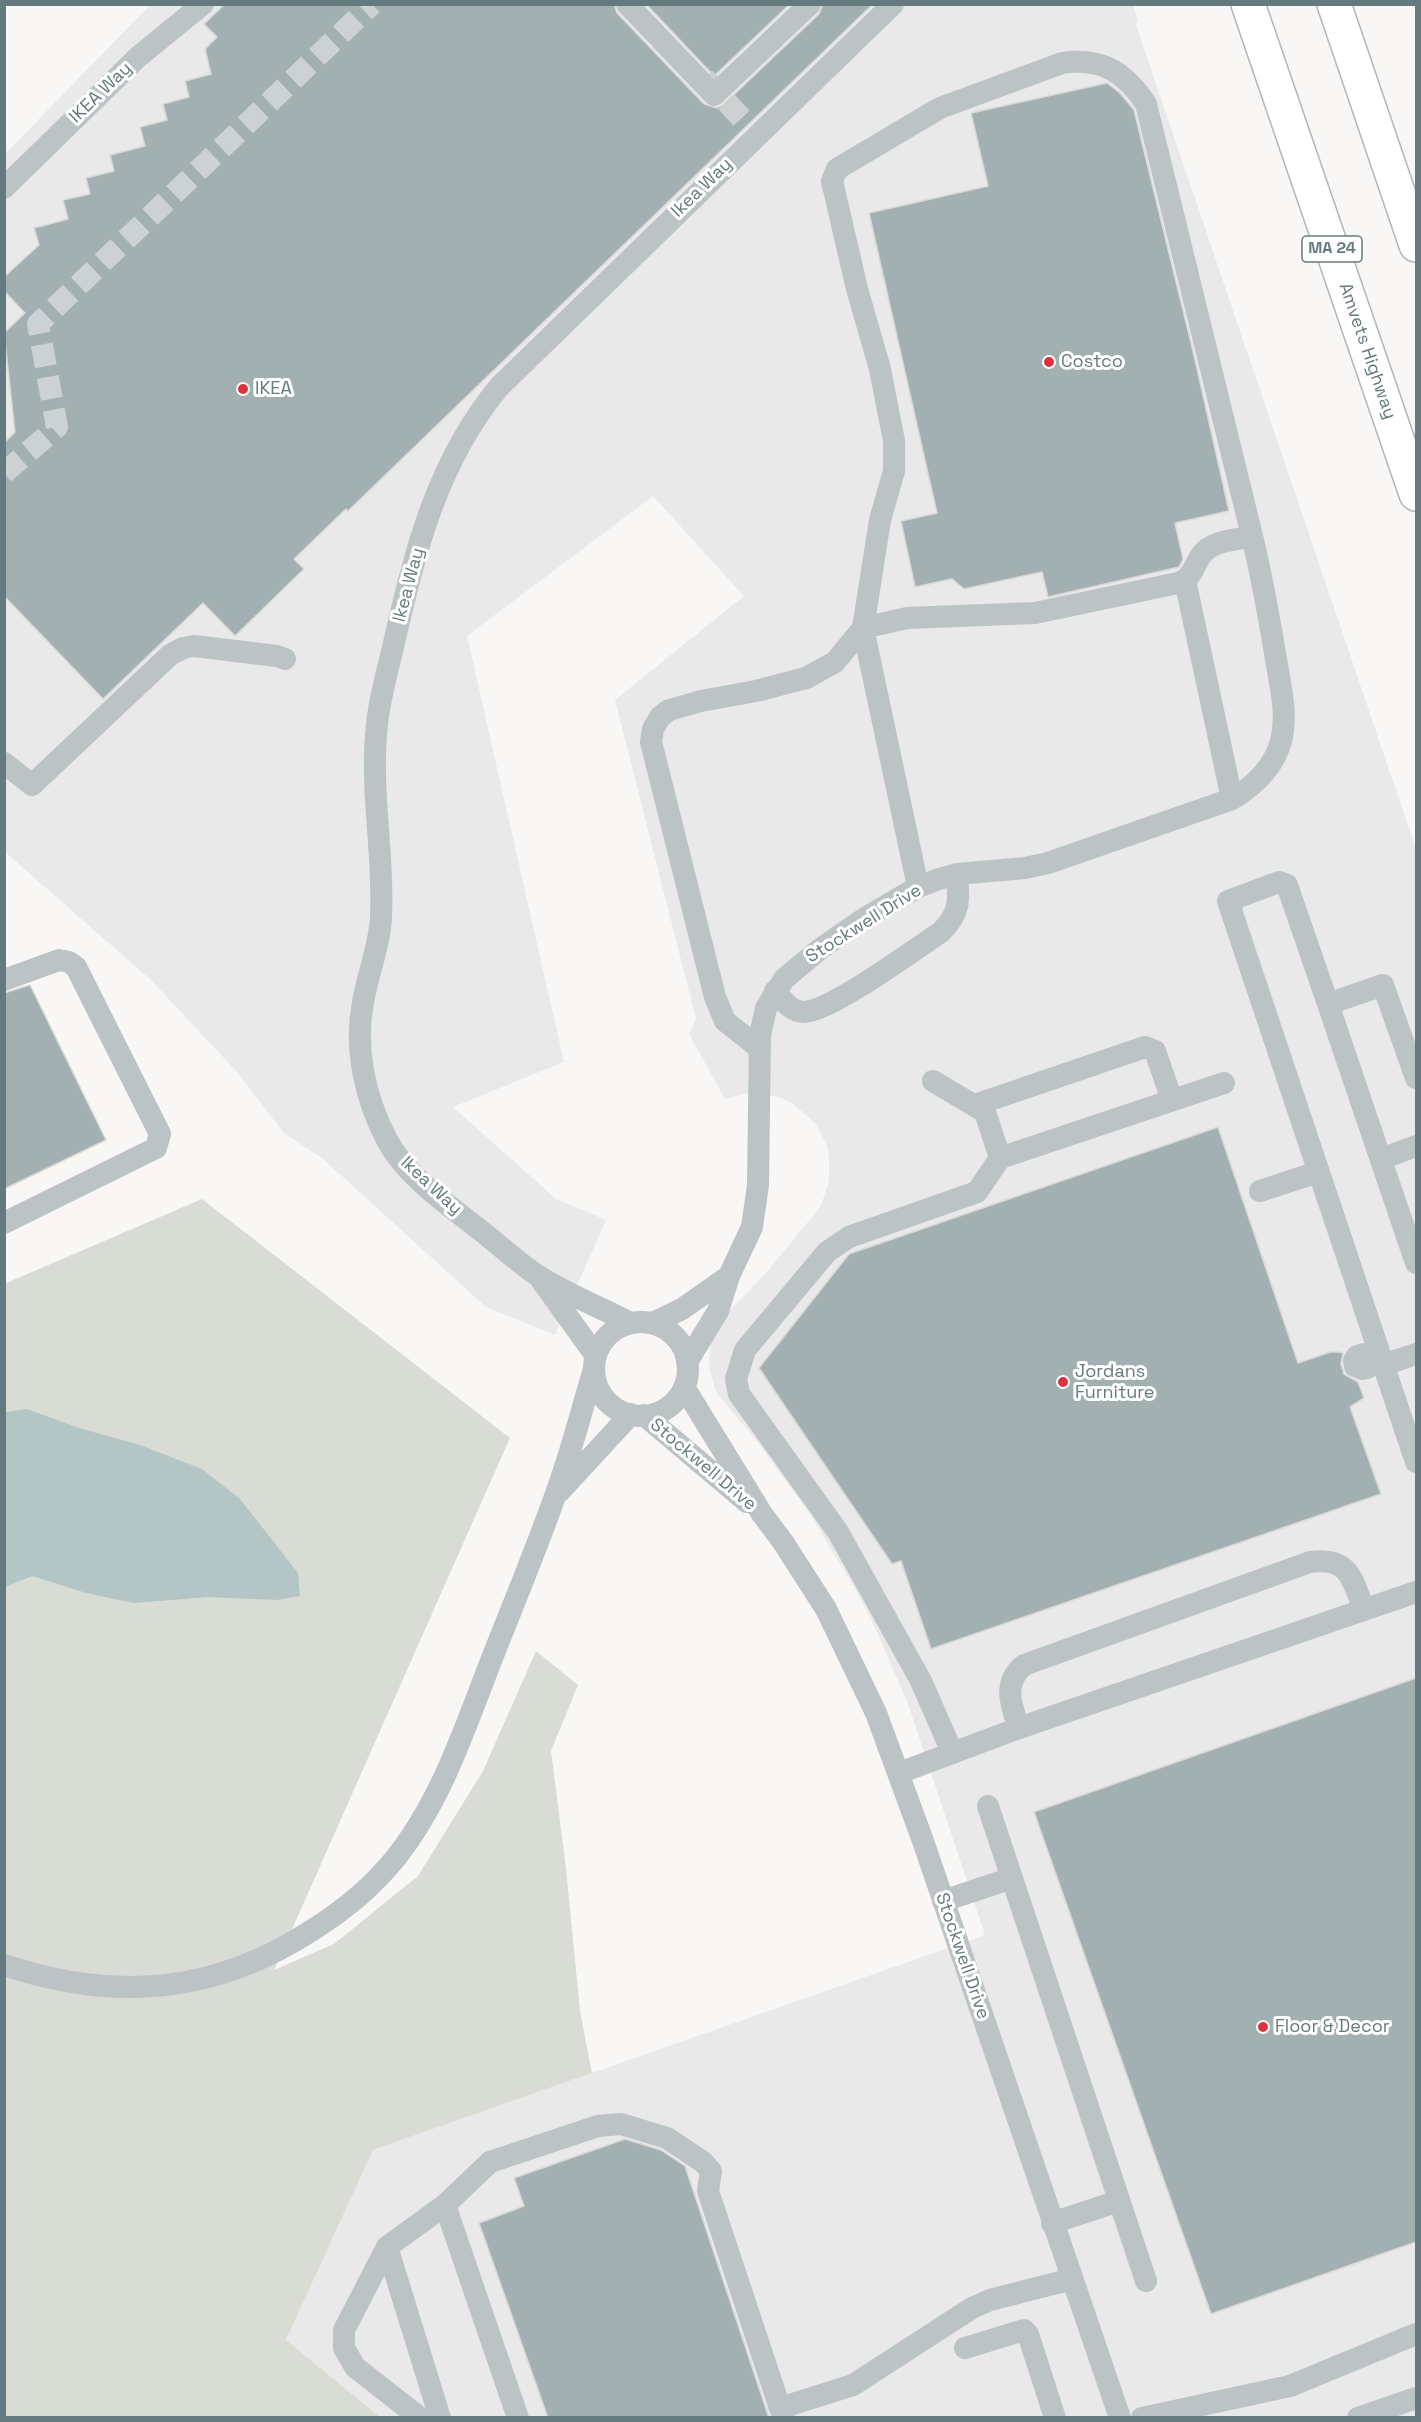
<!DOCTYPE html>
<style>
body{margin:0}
#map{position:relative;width:1421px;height:2422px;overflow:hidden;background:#f8f7f5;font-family:"Space Grotesk",sans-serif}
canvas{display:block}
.frame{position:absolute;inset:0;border:6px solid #647a7e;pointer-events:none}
</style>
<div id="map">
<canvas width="1421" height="2422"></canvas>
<div class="frame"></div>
</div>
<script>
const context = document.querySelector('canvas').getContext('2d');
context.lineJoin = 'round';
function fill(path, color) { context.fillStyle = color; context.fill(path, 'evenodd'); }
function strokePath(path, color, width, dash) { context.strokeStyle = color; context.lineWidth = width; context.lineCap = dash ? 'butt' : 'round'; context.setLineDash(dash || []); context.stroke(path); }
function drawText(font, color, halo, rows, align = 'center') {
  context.font = font + ' "Space Grotesk",sans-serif'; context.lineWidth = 6; context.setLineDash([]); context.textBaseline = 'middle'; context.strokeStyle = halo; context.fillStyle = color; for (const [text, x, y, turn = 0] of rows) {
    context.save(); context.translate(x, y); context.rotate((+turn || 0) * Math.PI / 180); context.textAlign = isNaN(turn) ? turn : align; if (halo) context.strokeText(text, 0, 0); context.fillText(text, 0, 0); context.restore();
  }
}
const built = new Path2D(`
 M150 5H1133L1138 20 1136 25 1416 849V2417H380L286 2340 373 2150 985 1935 908 1704 874 1625 854 1587 810 1514 759 1444 716 1392 709 1367 711 1342 722 1319 767 1272 821 1206 829 1181V1156L827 1145 815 1123 792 1103 779 1097 757 1093 743 1094 725 1099 689 1034 696 1019 615 700 744 596 653 496 467 636 564 1062 453 1107 556 1199 606 1220 555 1335 486 1307 322 1158 284 1133 236 1071 151 980 5 852V154Z`);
const green = new Path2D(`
 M202 1199 510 1438 274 1970 334 1944 418 1876 483 1771 536 1651 578 1685 551 1751 566 1868 580 2011 592 2073 373 2150 286 2340 380 2417H5L4 1284Z`);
const water = new Path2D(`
 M27 1409 79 1428 140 1445 202 1469 240 1499 298 1573 300 1596 276 1600 208 1597 134 1603 86 1593 32 1576 5 1587V1412Z`);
const building = new Path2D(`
 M225 4H614L617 13 704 104 717 108 723 105 819 14 823 4H873L348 511 346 509 294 559 304 569 235 636 203 603 103 699 4 596V443L15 432 4 333 25 313 4 291V277L39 245 34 228 68 219 63 200 90 194 86 178 114 171 110 155 145 146 140 127 167 120 163 104 189 97 185 81 211 74 205 49 217 37 204 24Z
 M646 4H790L714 76Z
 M1107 83 1120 93 1134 110 1193 351 1229 511 1175 523 1183 559 1179 567 1048 597 1042 572 964 589 952 579 915 587 901 521 937 513 869 213 988 186 971 113Z
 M30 985 106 1140 4 1189V993Z
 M1218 1127 1298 1363 1330 1352H1340L1343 1353 1341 1364 1344 1374 1358 1382 1364 1398 1350 1407 1381 1494 931 1649 901 1561 892 1564 759 1368 849 1254Z
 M1416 1678V2242L1211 2314 1034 1812Z
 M625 2139 661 2150 685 2166 769 2418H548L479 2223 524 2206 514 2178Z`);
const minorTunnel = new Path2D(`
 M704 78 748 125
 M4 473 57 427 38 324 372 4`);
const minor = new Path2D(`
 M627 4 714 95 810 4
 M4 188 138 57 203 4
 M1185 580 1232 799
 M4 763 32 785 170 655 183 648 194 646 277 656 285 659
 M918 887 863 628 880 520 894 471V441L880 369 857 289 832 181 837 169 940 108 1062 63C1101 57 1125 72 1146 104L1252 536
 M4 980 59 960 69 962 76 967 160 1134 156 1148 4 1223
 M775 991C783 1000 791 1012 804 1012 830 1012 915 949 941 932 961 912 959 900 957 874
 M1328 1004 1416 1263
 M1416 1078 1383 985 1328 1004 1287 885 1279 882 1228 901 1416 1462
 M933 1081 985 1112 1000 1158 1224 1083
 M975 1105 1145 1047 1155 1051 1172 1100
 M1381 1159 1416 1146
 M1260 1191 1318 1172
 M542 1281 596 1356
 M594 1369a47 47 0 1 1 94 0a47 47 0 1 1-94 0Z
 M630 1323C600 1307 566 1294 537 1275 521 1265 505 1250 490 1238 455 1209 409 1181 387 1140 365 1098 354 1049 363 1002 368 973 380 945 381 916 384 856 371 795 376 735 378 704 387 673 394 643 415 551 437 462 499 387L893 4
 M653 1323 682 1309 729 1276
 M687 1362 718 1311 729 1276 752 1227 758 1185 760 1035 766 1008 784 979 820 949 865 918 918 887 939 879 957 874 1025 868 1048 863 1232 799C1254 786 1274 767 1281 741 1288 714 1280 685 1276 659 1269 617 1262 577 1252 536 1237 540 1218 540 1206 550 1193 561 1196 577 1178 583L1035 613 907 618 863 628 835 662 806 678 756 691 701 701 669 710 660 717 653 729 651 742 715 997 725 1021 759 1048
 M1369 1364V1359L1364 1354 1357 1356 1354 1361 1355 1366 1362 1369 1367 1368 1369 1364 1383 1365 1416 1354
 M684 1387 762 1514 783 1542 826 1609 876 1713 923 1841 1120 2418
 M644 1415 747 1502
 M560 1491 631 1414
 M1019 1728C1011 1705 1002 1683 1024 1665L1310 1562C1349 1557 1352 1578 1364 1610
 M952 1752 921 1681 838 1532 739 1394 736 1379 745 1350 827 1252 849 1237 977 1192 1000 1158
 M899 1773 1019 1728 1416 1592
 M988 1806 1146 2281
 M943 1901 1012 1878
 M4 1965C116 2002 215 1994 314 1929 344 1910 371 1888 394 1860 440 1803 463 1733 489 1666 511 1610 534 1555 554 1499 570 1457 581 1412 594 1369
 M1052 2223 1119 2201
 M387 2247 440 2418
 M965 2348 1024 2330 1028 2334 1055 2418
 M420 2418 355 2367 344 2348V2330L387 2247 445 2205
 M518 2418 445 2205 490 2162 598 2126 621 2124 667 2138 703 2162 711 2171 708 2191 780 2408
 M784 2418 780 2408 853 2385 972 2308 990 2300 1072 2279
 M1142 2418 1290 2386 1416 2334
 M1358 2418 1416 2398`);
const highway = new Path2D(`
 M1248 4 1416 494
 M1334 4 1416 245`);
const markers = [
 [1049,362,6,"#db323e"],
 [243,389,6,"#db323e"],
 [1063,1382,6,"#db323e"],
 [1263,2027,6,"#db323e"]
];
const shields = [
 [1332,249,60]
];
const shieldNames = [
 ["MA 24",1332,249]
];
const streetNames = [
 ["IKEA Way",101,93,-44],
 ["Ikea Way",702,188,-44],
 ["Amvets Highway",1367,351,71],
 ["Ikea Way",409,585,-75],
 ["Stockwell Drive",864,924,-32],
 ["Ikea Way",431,1186,43],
 ["Stockwell Drive",703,1465,40],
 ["Stockwell Drive",962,1956,71]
];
const poiNames = [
 ["Costco",1061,362],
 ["IKEA",255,389],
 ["Jordans",1075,1372],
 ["Furniture",1075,1393],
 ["Floor & Decor",1275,2027]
];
fill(built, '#e8e9e8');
fill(green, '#d9dcd4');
fill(water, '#b3c5c4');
fill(building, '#a3b0b2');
strokePath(building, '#d9d9d7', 1.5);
strokePath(minorTunnel, '#ccd2d1', 22, [22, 11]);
strokePath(highway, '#b0b7b8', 36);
strokePath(minor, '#bcc3c4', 22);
strokePath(highway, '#fff', 33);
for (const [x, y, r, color] of markers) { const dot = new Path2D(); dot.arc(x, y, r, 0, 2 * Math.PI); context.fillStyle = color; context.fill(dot); strokePath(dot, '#fff', 2); }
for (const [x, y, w] of shields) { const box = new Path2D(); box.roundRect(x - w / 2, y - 13, w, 26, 4.5); context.fillStyle = '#fff'; context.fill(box); strokePath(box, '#647a7e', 1.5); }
drawText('bold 16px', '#647a7e', null, shieldNames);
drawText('18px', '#647a7e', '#fff', streetNames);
drawText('18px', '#647a7e', '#fff', poiNames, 'left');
</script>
